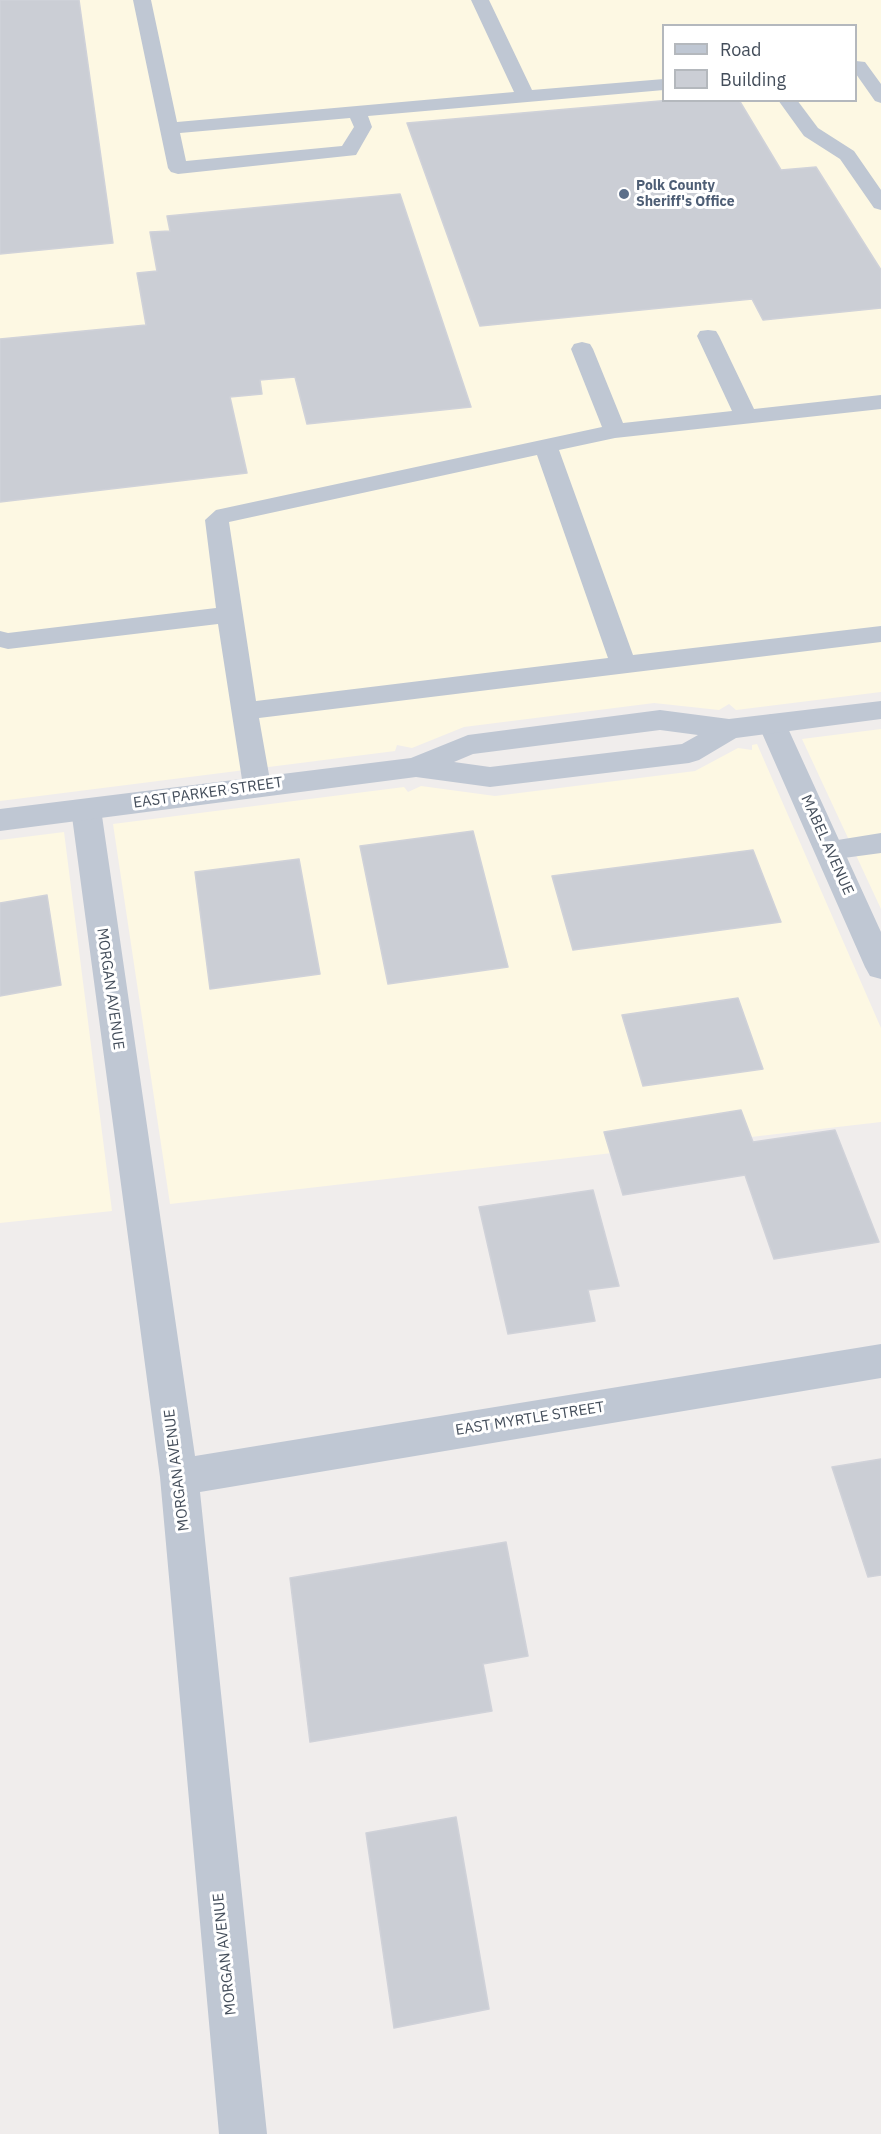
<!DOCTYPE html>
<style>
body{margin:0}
#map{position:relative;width:881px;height:2134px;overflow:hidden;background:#f0edec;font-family:"IBM Plex Sans",sans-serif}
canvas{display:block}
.legend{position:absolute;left:662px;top:24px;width:195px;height:78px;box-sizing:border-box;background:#fff;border:2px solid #b4b8bd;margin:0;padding:8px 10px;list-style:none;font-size:18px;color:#444e5b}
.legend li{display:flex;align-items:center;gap:12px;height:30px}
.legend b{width:30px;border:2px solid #b4b8bd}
</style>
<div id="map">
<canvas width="881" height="2134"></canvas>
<ul class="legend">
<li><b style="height:8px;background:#bfc7d3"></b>Road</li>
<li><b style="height:16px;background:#cbced5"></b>Building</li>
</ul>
</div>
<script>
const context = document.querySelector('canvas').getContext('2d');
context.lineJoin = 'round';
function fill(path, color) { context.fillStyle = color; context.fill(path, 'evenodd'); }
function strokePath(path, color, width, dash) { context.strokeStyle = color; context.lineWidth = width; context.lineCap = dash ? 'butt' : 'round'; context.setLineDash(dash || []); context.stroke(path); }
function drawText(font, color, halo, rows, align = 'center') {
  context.font = font + ' "IBM Plex Sans",sans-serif'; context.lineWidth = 6; context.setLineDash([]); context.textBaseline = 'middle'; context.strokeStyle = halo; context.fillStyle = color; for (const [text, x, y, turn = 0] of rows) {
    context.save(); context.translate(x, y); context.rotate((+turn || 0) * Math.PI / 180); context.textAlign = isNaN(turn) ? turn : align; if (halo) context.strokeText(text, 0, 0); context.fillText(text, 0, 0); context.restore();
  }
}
const commercial = new Path2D(`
 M0 0H881V692L736 710 729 704 719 710 654 703 464 727 412 748 397 745 395 751 0 801ZM664 26H856V100H664Z
 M881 729V909L802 739Z
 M757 744 881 1028V1122L170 1204 113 824 404 787 408 792 421 786 495 796 695 771 738 748 752 750V745Z
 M64 832 112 1211 0 1223V840Z`);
const building = new Path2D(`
 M0 0H79L113 243 0 254Z
 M671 100H739L781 170 816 167 881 270V308L763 320 752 299 480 326 407 123Z
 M400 194 471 407 307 424 295 377 260 380 262 394 230 397 247 473 0 502V339L146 325 137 273 157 271 150 232 170 231 167 216Z
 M473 831 508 967 388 984 360 846Z
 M753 850 781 922 573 950 552 876Z
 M299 859 320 974 210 989 195 872Z
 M47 895 61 985 0 996V903Z
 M738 998 763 1069 643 1086 622 1015Z
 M741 1110 753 1142 835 1130 879 1242 774 1259 745 1175 623 1195 604 1132Z
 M593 1190 619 1286 588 1290 595 1321 508 1334 479 1207Z
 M881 1459V1575L868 1577 832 1467Z
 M506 1542 528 1656 483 1664 492 1711 310 1742 290 1578Z
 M456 1817 489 2009 394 2028 366 1833Z`);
const service = new Path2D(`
 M133 0H151L177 122 514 92 471 0H489L532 90 664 79V90L368 116 372 127 356 155 178 174 171 172 168 168ZM350 118 354 127 342 146 186 161 180 133Z
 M856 61 865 62 881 84V103L875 101 856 74Z
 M778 100H797L818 128 854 151 881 190V210L874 208 840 159 804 136Z
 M708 330 716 331 719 336 754 409 881 395V409L615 438 559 450 633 655 881 626V642L259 718 271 786 267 793 257 796 247 793 243 786 218 624 8 649 0 647V631L8 633 216 608 205 520 216 510 602 427 571 349 574 344 582 342 590 344 593 349 623 423 732 411 697 336 700 331ZM537 455 608 658 256 701 229 522Z
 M881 833V853L829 860 819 857 815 850 819 843Z`);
const minor = new Path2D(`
 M772 714 782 717 786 724 881 932V979L870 976 865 967 758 724 762 717Z
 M86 799 96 802 101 809 195 1456 881 1344V1378L200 1492 267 2134H219L160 1477 71 809 76 802Z`);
const tertiary = new Path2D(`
 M881 701V719L736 738 699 760 689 763 490 787 416 777 0 831V809L411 758 468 735 660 710 729 719ZM660 730 698 735 682 744 490 767 454 762 473 754Z`);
const markers = [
 [624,194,6,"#5c6f8a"]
];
const farServicenames = [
 ["Polk County",636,186],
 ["Sheriff's Office",636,202]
];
const streetNames = [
 ["EAST PARKER STREET",208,793,-8],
 ["MABEL AVENUE",827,845,66],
 ["MORGAN AVENUE",110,989,82],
 ["EAST MYRTLE STREET",530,1419,-9],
 ["MORGAN AVENUE",177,1470,-97],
 ["MORGAN AVENUE",225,1954,-96]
];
fill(commercial, '#fdf8e3');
fill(building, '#cbced5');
strokePath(building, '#d0d2d9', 1.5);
fill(service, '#bfc7d3');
fill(minor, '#bfc7d3');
fill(tertiary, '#bfc7d3');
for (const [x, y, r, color] of markers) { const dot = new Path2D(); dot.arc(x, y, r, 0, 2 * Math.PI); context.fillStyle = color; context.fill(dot); strokePath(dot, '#fff', 2); }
drawText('bold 14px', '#4e5e75', '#fff', farServicenames, 'left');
drawText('15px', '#444e5b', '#fff', streetNames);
</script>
